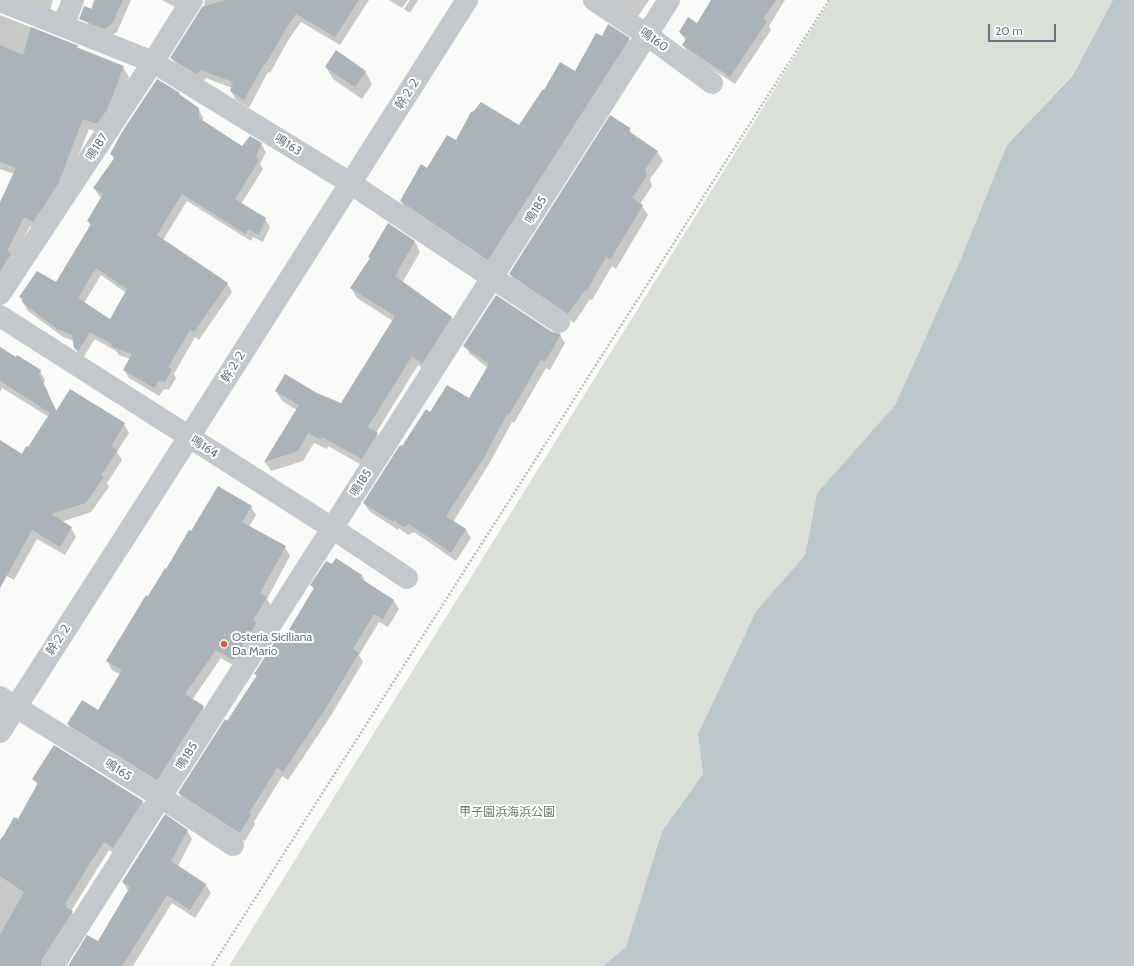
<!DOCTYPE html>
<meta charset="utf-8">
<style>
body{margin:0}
#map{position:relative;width:1134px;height:966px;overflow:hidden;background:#fafaf8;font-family:Cabin,sans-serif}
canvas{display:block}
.scale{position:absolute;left:988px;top:24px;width:68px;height:18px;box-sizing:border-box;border:2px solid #657683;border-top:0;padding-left:5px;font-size:12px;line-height:14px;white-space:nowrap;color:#657683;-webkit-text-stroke:3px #fff;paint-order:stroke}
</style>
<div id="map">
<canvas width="1134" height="966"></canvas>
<div class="scale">20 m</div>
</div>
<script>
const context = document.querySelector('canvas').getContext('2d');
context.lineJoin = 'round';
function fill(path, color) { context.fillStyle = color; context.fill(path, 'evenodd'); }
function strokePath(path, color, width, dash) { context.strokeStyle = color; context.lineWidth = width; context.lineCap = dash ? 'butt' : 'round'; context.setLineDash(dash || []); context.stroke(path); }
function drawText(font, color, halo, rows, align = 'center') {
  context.font = font + ' Cabin,"Noto Sans JP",sans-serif'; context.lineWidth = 4; context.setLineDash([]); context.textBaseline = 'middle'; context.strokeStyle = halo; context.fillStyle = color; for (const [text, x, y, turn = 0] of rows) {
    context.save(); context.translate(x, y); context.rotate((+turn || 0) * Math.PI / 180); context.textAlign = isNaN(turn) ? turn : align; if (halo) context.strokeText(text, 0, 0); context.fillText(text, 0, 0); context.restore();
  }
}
const green = new Path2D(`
 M830 0H1113L1072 75 1007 145 959 263 895 405 817 493 805 555 756 611 698 734 703 774 662 831 626 948 603 966H229Z`);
const water = new Path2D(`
 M1113 0H1134V966H603L626 947 662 831 703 774 698 734 756 611 805 555 817 493 895 405 959 263 1007 145 1072 76Z`);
const shadow = new Path2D(`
 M16 0H53L49 13Z
 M94 0H131L117 32 109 37 91 30 87 22Z
 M162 0H188L181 10Z
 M205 0H369L340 45 301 22 289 39 270 73 268 72 249 108 235 99 231 91 232 88 206 78 202 82 176 66 172 58 204 7Z
 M389 0H408L402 8Z
 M410 0H418L410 13 404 9Z
 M610 0H649L637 18Z
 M713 0H785L769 26 771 30 735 84 688 54 683 45 686 41 680 32 697 24Z
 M0 15 60 39 65 49 123 67 129 77 112 120 103 134 89 129 63 194 39 231 30 226 0 283V204L14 174 0 169Z
 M603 38 629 39 634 48 493 268 406 210 401 201 427 169 456 141 519 127 544 91 576 72Z
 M326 67 365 71 372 84 362 99 333 79Z
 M157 80 179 94 181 96 198 108 203 117V122L242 148 261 144 266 152 260 164 263 169 241 204 265 219 270 227 263 242 253 237 251 241 187 201 163 240 227 283 232 292 199 340 195 337 174 374 176 378 169 390 164 389 159 396 129 378 124 370 130 359 119 355 116 351 95 339 83 358 80 356 75 348 74 341 63 337 28 311 20 297 56 284 91 226 88 221 102 198 99 196 94 188 114 159 111 154ZM101 275 126 293 110 320 84 303Z
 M629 129 632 135 657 151 663 161 650 179 652 186 640 204 642 206 648 215 616 269 612 266 592 300 590 299 574 323 516 283 510 274Z
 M388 225 415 242 420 252 402 283 451 317 457 327 428 373 418 365 376 433 383 444 367 468 328 446 327 449 314 443 303 461 271 471 265 462 297 410 282 401 276 391 317 394 341 404 393 321 357 298 351 288 370 258 369 257Z
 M552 333 560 335 565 343 550 370 546 368 514 423 512 422 489 464 453 522 466 530 471 538 456 561 414 532 408 535 399 528 398 530 369 511 364 503 402 448 431 413 470 400 488 368 470 354 465 346Z
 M0 348 40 371 45 380 44 384 57 412 124 424 129 433 117 452 122 460 107 483 109 487 91 512 61 522 71 528 76 537 65 555 37 539 14 580 0 572V441L22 455 28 449 49 417 2 388 0 392Z
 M251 507 256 515 249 527 285 547 290 556 267 599 271 606 238 668 221 658 192 700 203 707 208 716 162 788 73 732 68 724 99 711 121 675 112 670 107 661 191 533Z
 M362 575 366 583 394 601 399 609 388 627 379 622 359 655 363 662 330 717 288 780 282 776 254 822 255 824 245 841 184 802 179 793 257 677 256 674 284 639 314 590 312 585Z
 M54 747 143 802 148 810 118 856 109 850 71 911 78 920 48 966H0V841L19 821 38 786 34 779Z
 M187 831 192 839 178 866 206 885 211 893 195 918 172 903 133 966H69L98 943 128 891 123 882Z`);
const building = new Path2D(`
 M95 0H123L112 24 104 29 79 19 84 6 92 9Z
 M225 0H359L335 37 296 14 285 30 265 65 264 64 244 100 230 91 233 82 201 70 197 74 170 58 202 7Z
 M711 0H776L763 19 767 21 730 77 682 45 687 38 679 32 688 17 697 23Z
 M608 24 630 38 488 260 400 201 421 164 427 168 447 135 456 140 471 112 474 111 481 102 519 125 543 89 544 90 560 62 575 71 596 33 602 36Z
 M31 27 79 46 76 47 124 66 107 110 97 124 83 119 58 184 33 222 24 217 7 251 11 254 0 271V202L16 168 0 162V45L23 55Z
 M336 50 366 71 355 87 325 67Z
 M157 79 180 93 179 94 199 108V118L242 146 250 136 262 143 256 156 259 160 235 199 266 218 259 235 248 229 246 234 182 194 157 235 228 283 194 332 190 330 168 367 172 369 165 382 159 381 154 388 123 370 132 354 113 347 110 343 90 332 78 351 74 348 72 335 57 329 22 302 23 298 19 297 37 271 56 282 91 224 87 221 103 194 93 188 115 157 110 154 122 132ZM96 268 127 289 110 319 78 298Z
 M610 115 630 128V132L658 151 645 169 647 176 632 198 643 205 610 260 606 257 586 292 585 290 568 314 509 274Z
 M388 223 415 241 395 276 452 317 422 364 412 356 368 427 378 433 362 459 322 437 321 440 308 433 298 451 264 462 299 405 275 391 285 374 317 393 341 403 395 316 350 288 370 258 368 257Z
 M496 295 552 332 561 334 545 362 541 360 509 415 507 414 485 456 446 516 466 529 451 553 409 524 403 527 394 520 393 522 363 503 400 445 402 446 426 409 430 412 447 385 469 398 489 364 463 346Z
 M0 347 16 357 17 355 41 370 39 374 56 411 70 389 125 423 111 446 118 450 101 475 104 477 86 503 51 514 72 527 60 547 32 530 0 588V440L22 454 26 446 28 447 50 413 0 381Z
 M218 486 252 506 242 522 286 546 260 593 267 597 253 620 257 622 233 660 216 650 185 694 204 706 157 780 67 724 82 700 98 710 122 670 106 661 146 595 148 596 165 568 166 569 189 530 191 531Z
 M336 558 362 575 360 578 394 600 383 619 374 614 353 649 359 653 326 708 283 772 277 768 249 813 251 815 240 833 178 793 225 719 227 721 257 675 254 674 279 635 284 638 314 588 310 585 326 561 332 564Z
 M54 745 143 801 113 848 104 842 90 863 65 904H67L65 906 73 911 42 959 41 966H0V935L24 892 0 876V840L4 835 14 817 18 819 38 783 32 779Z
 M165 814 188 830 171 861 206 884 190 910 167 895 122 966H68L87 935 98 941 130 887 122 882Z`);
const path = new Path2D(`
 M212 966 829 0`);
const minor = new Path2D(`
 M594 0 647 35 712 83
 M0 1 153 62 350 183 559 322
 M63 26 73 0
 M0 294 153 62 192 0
 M0 316 332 528 407 578
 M0 697 161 797 233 845
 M0 732 189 437 467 0
 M53 966 669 0`);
const markers = [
 [224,644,4,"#e4572e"]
];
const streetNames = [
 ["鳴160",654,40,36],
 ["幹２２",408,93,-57],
 ["鳴163",288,145,32],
 ["鳴187",97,147,-57],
 ["鳴185",536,210,-58],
 ["幹２２",234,366,-58],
 ["鳴164",204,447,33],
 ["鳴185",361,483,-57],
 ["幹２２",59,639,-57],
 ["鳴185",187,756,-58],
 ["鳴165",118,770,32]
];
const poiNames = [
 ["Osteria Siciliana",232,637],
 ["Da Mario",232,651]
];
const parkNames = [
 ["甲子園浜海浜公園",507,812]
];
fill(green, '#dadfd7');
fill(water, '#bbc7cb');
fill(shadow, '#0003');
fill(building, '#aab3b9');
strokePath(path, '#bbbfc2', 2.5, [2, 2]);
strokePath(minor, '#c3c8cc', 22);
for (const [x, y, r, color] of markers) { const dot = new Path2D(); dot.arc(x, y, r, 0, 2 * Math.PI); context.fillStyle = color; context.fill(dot); strokePath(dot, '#fff', 1.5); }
drawText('12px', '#657683', '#fff', streetNames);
drawText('12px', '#657683', '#fff', poiNames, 'left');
drawText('12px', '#687a64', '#fff', parkNames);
</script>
